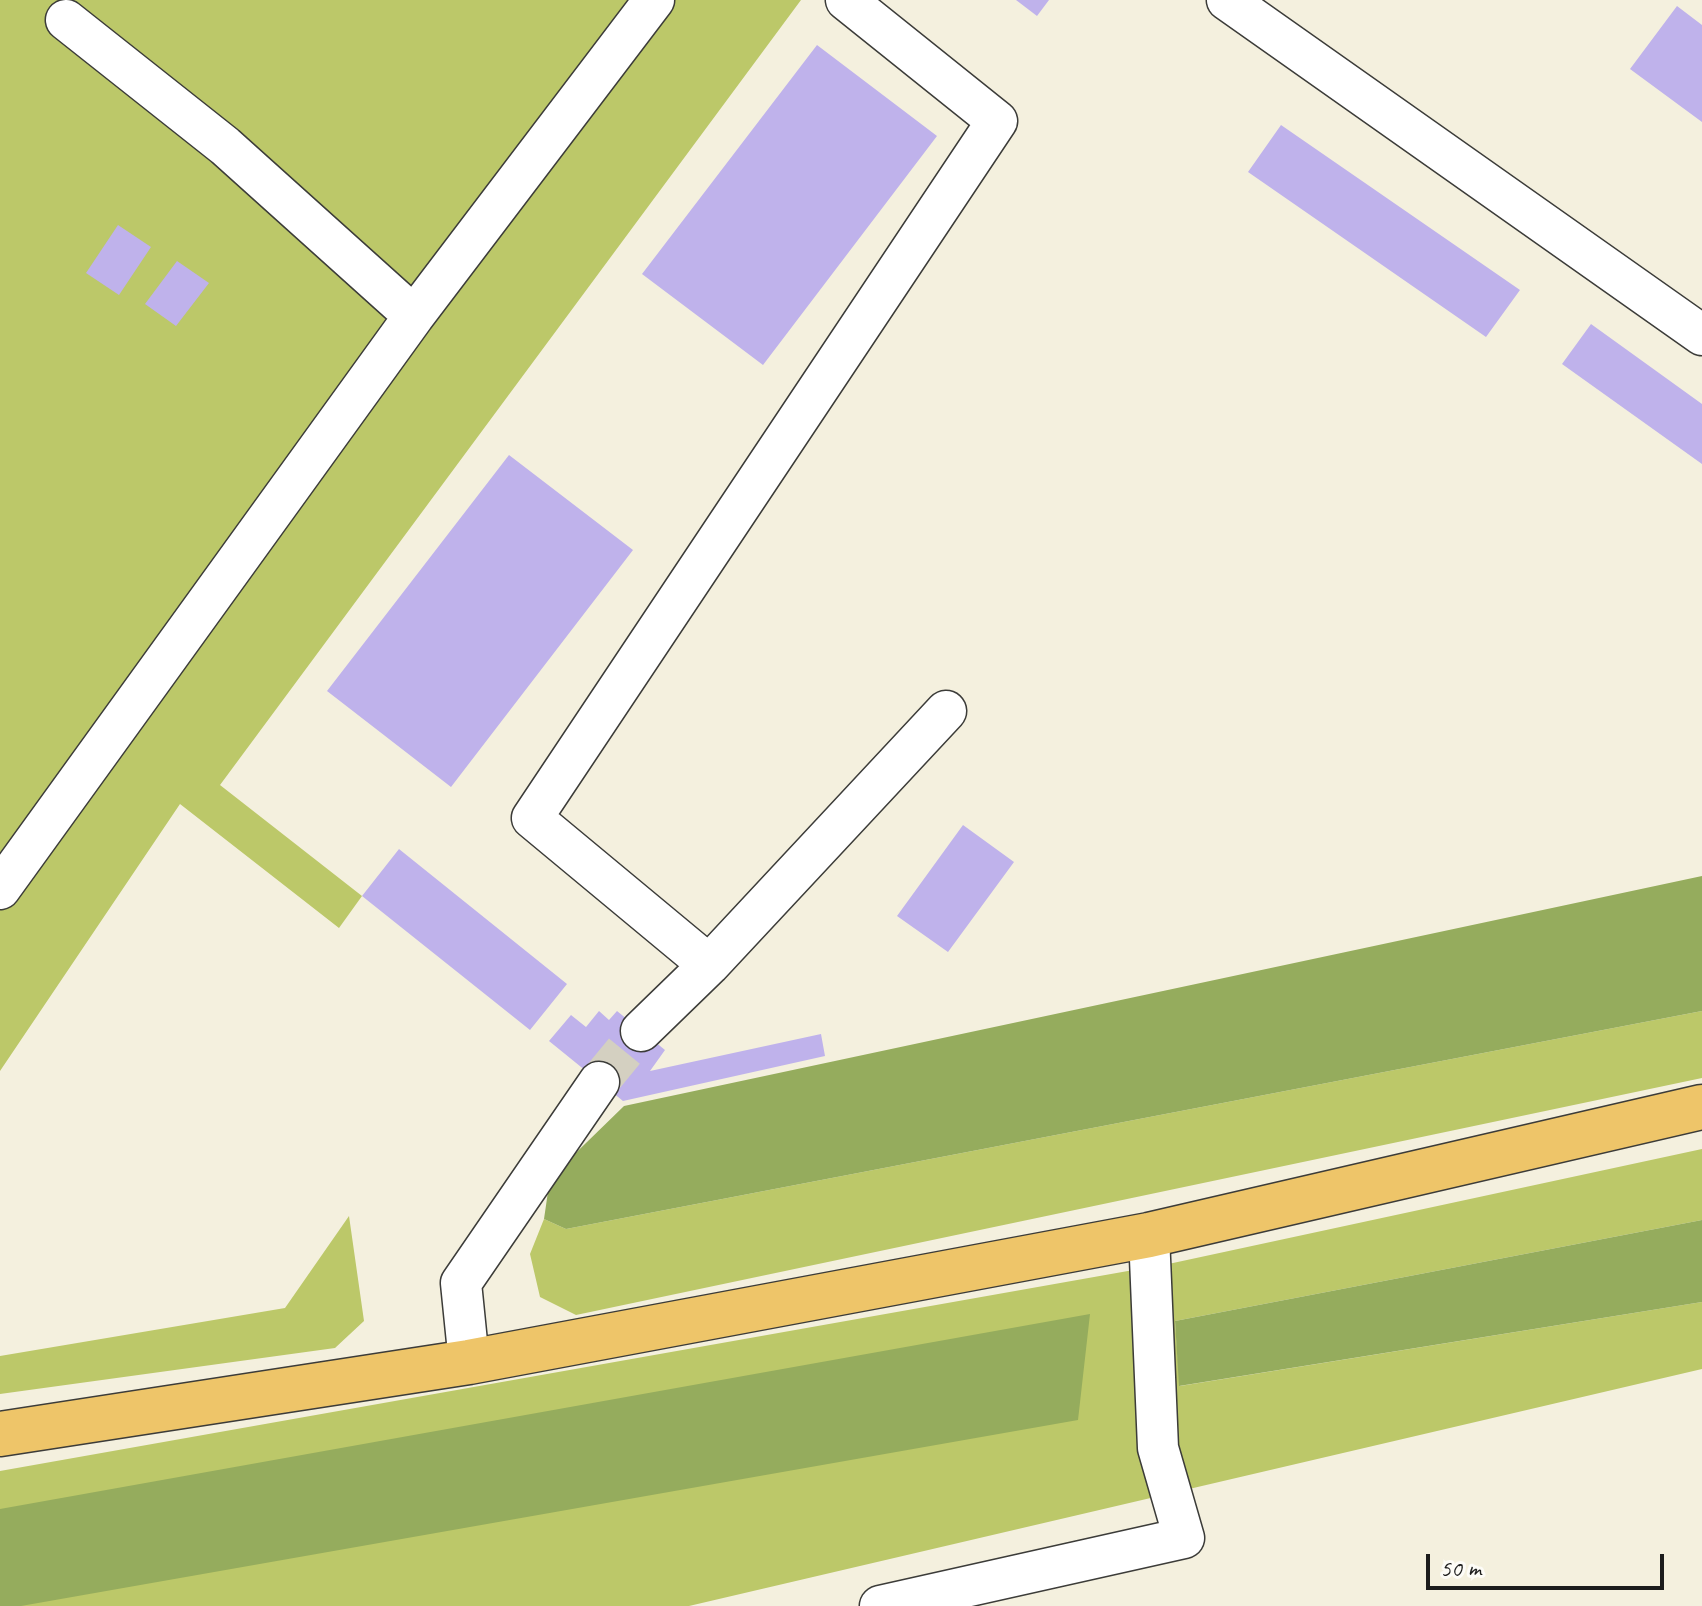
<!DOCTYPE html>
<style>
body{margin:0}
#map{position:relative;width:1702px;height:1606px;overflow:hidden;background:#f4f0de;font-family:Caveat,sans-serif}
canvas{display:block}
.scale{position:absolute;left:1426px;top:1554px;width:238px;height:36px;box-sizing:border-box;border:4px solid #1c1c1c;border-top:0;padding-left:10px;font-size:24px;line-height:28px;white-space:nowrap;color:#1c1c1c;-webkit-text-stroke:6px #fdfcf7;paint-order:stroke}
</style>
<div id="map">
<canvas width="1702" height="1606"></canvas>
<div class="scale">50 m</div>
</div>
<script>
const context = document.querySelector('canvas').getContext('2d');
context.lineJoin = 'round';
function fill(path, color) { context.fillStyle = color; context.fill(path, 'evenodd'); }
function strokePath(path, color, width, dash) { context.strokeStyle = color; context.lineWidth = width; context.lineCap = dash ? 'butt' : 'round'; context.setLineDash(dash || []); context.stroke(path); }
const green = new Path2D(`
 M0 0H801L220 785 362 896 339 928 180 804 0 1071Z
 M1702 1011V1078L576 1315 540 1297 530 1254 544 1219 566 1229Z
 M1702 1149V1220L1175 1321 1180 1386 1702 1302V1369L689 1606H0V1471L1173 1263Z
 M349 1216 364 1321 335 1348 0 1394V1356L285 1308Z`);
const forest = new Path2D(`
 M1702 876V1011L566 1229 544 1219 550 1178 624 1106Z
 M1702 1220V1302L1179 1386 1175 1321Z
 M1090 1314 1078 1420 21 1606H0V1509Z`);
const building = new Path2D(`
 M1016 0H1049L1037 16Z
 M1677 6 1702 25V122L1630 69Z
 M817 45 937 136 763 365 642 274Z
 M1281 125 1520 290 1486 337 1248 172Z
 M118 225 151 247 119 295 86 273Z
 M177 261 209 283 176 326 145 304Z
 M1591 324 1702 404V464L1562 364Z
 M509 455 633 550 451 787 327 691Z
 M963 825 1014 862 948 952 897 916Z
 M399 849 567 984 530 1030 362 896Z
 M599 1011 609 1020 617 1011 665 1050 650 1071 821 1034 825 1056 623 1101 549 1041 571 1015 586 1027Z`);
const minorTunnel = new Path2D(`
 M599 1082 641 1031`);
const minor = new Path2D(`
 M1227 0 1702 335
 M66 20 225 146 414 316
 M0 889 414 316 654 0
 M709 965 532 818 997 121 846 0
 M641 1031 709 965 946 711
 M469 1362 461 1283 599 1082
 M880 1606 1184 1538 1158 1448 1149 1235`);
const major = new Path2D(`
 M0 1434 469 1362 1149 1235 1702 1107`);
fill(green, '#bcc869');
fill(forest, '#95ac5d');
fill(building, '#bfb2eb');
strokePath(minorTunnel, '#d4d0c1', 40, [40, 20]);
strokePath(minor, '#3c3c39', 43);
strokePath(major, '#3c3c39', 47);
strokePath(minor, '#fff', 40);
strokePath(major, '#eec569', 44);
</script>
